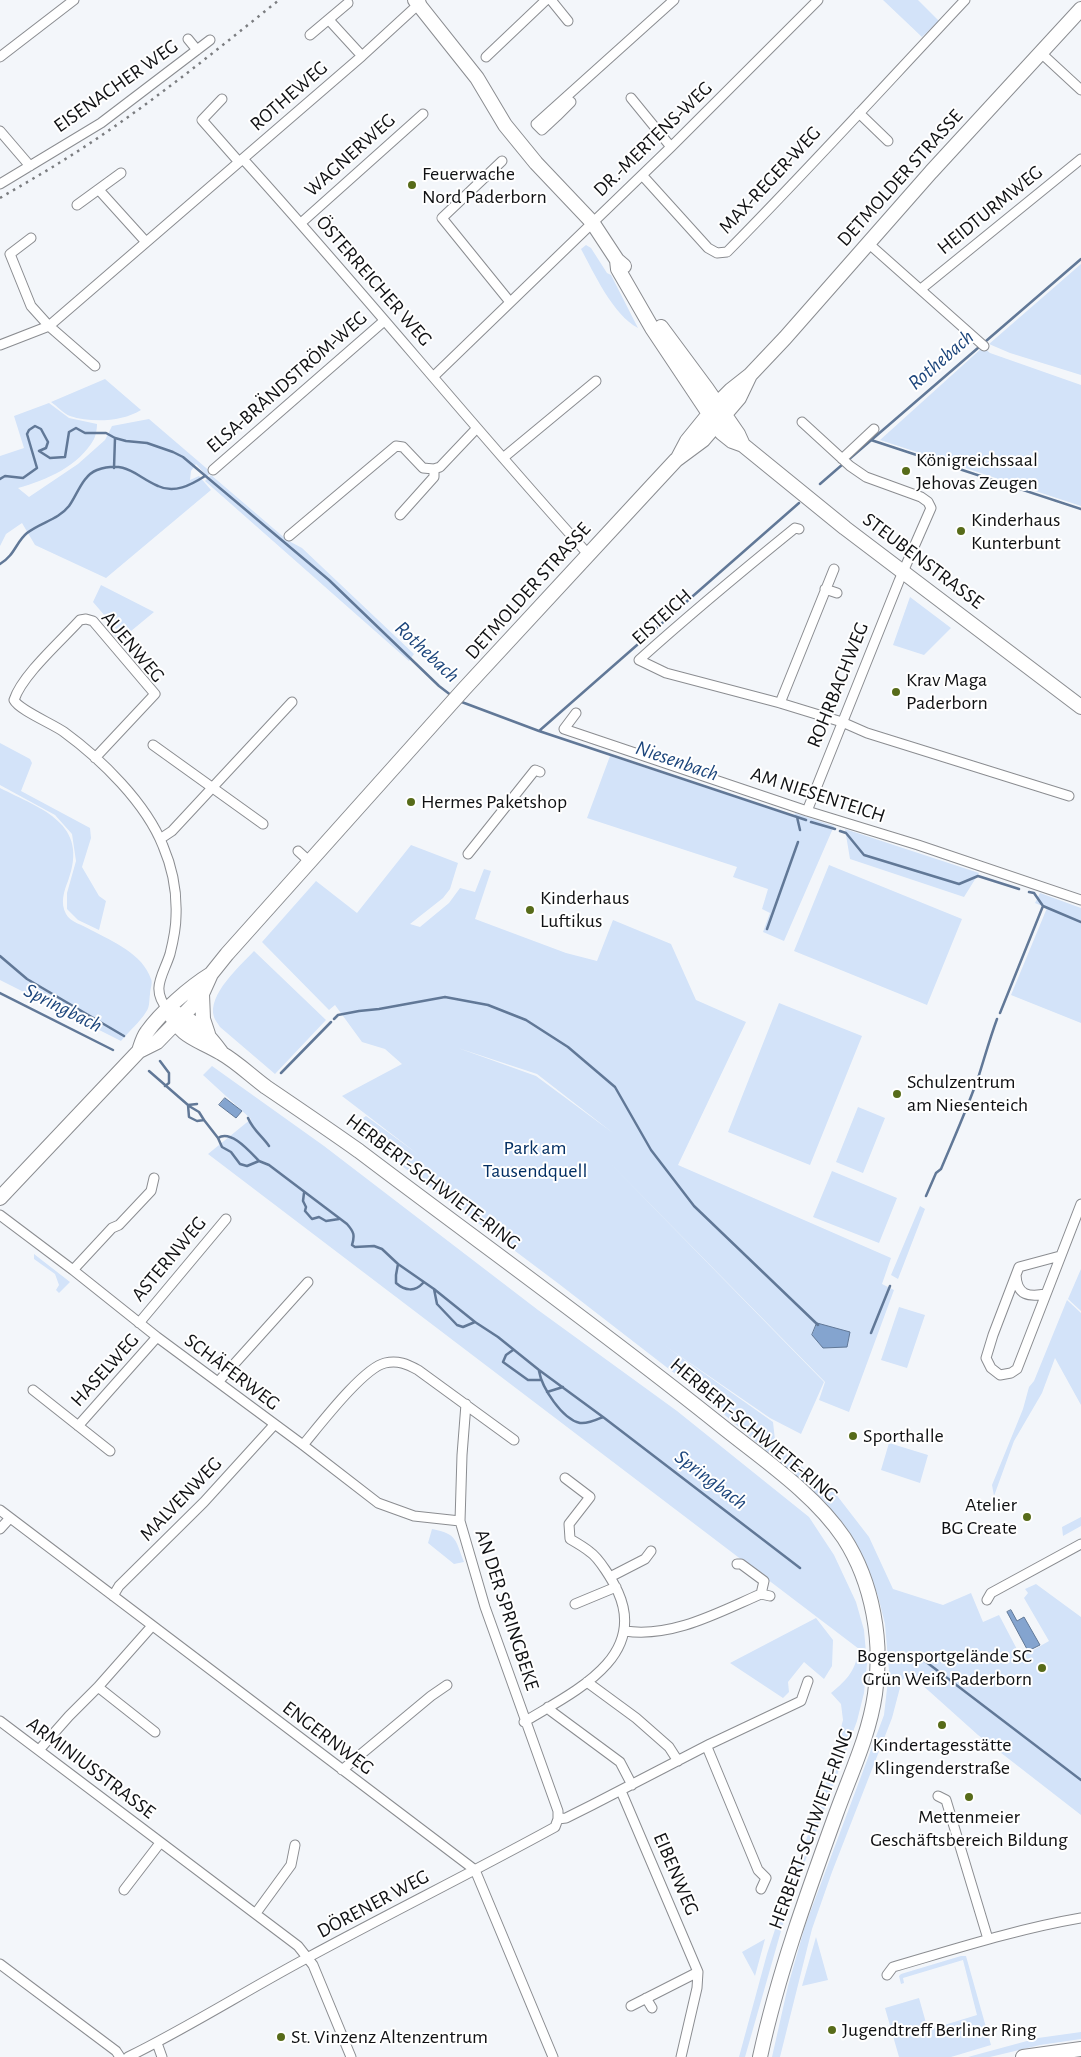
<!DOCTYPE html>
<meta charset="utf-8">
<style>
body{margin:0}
canvas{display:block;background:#f3f6fa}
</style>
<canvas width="1081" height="2057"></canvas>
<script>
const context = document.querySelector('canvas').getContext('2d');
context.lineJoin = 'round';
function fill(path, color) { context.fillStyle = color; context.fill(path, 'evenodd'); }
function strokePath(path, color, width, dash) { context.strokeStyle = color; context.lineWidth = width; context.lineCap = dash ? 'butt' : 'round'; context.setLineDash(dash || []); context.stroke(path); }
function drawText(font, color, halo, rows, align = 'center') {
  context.font = font + ' "Alegreya Sans",sans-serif'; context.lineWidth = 4; context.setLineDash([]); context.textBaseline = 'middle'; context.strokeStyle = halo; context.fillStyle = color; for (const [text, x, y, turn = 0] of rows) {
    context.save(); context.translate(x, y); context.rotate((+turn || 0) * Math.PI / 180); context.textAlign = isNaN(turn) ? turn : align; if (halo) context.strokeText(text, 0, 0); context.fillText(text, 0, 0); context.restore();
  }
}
const green = new Path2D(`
 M883 0H918L939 21 922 37Z
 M586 245 591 248 607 273 611 275 638 328C613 315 594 273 581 249Z
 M1081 264V375L1010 353 989 344Z
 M983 347 990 353 1081 385V506L880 440Z
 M105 379 141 410C122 422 91 423 70 416 64 414 57 406 51 402Z
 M49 403 69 418 97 424C97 428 96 435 94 439 79 466 47 480 18 488L29 497 78 464 105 440 112 426 149 419 212 473 207 476 196 464 191 471 190 480 199 476 211 490 106 578 35 545 22 523 6 534 0 546V456L24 448 14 416Z
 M211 475 287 540 302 548 414 654 409 661 205 481Z
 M101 585 154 612 119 641 114 635 118 631 93 602Z
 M910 597 951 628 924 655 893 645Z
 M0 743 30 759 32 763 21 791 90 828 91 838 82 867 99 896 106 901 99 930 78 920 67 909V893L76 861 72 834 55 815 0 785Z
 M610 756 794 817 795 813 834 826 784 941 763 932 770 913 762 909 768 889 733 877 737 867 587 818Z
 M0 788C41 809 90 823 68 881 64 891 60 903 66 914 70 922 83 925 91 930 112 941 143 954 151 979 153 983 150 989 150 994 149 1000 150 1007 146 1012 140 1022 129 1031 121 1041L0 980Z
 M845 829 979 873 964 897 850 859Z
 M411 845 458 863 450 889 443 898 410 924 420 927 449 903 460 888 475 892 484 869 491 871 475 919 566 953 597 961 613 920 671 944 696 1000 746 1022 678 1165 891 1258 882 1284 894 1290 849 1412 819 1400 825 1382 603 1156 824 1382 801 1434 770 1418 664 1345 773 1422 775 1440 782 1451 835 1493 869 1537 893 1589 943 1605 971 1593 983 1622 999 1615 1021 1657 1049 1641 1024 1598 1028 1593 1025 1589 1036 1584 1081 1617V1815L978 1735 910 1674 902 1680 892 1718 832 1872 812 1929 780 2057H772L788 1986 805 1926 884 1715 889 1671 885 1624 878 1596 867 1568 851 1539 825 1502 696 1390 559 1284 350 1127 366 1116 419 1155 342 1096 402 1064 385 1049 362 1042 335 1005 329 1010 262 942 316 881 357 913ZM458 1048 537 1074 613 1133 536 1076Z
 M829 865 962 919 927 1005 794 951Z
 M1040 893 1081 908V1023L1011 995 1047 908 1035 903Z
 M254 951 326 1020 275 1074 220 1027C218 1024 215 1020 214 1017 207 995 240 966 254 951Z
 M779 1003 862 1036 810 1165 728 1132Z
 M212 1066 324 1146 538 1310 677 1411 809 1517 834 1555 856 1602 864 1630 867 1664 864 1693 857 1721 787 1910 745 2057H739L767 1954 782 1908 828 1778 843 1720 841 1704 831 1693C848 1679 855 1671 859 1649L208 1154 251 1119 203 1075Z
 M858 1107 885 1118 863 1173 836 1162Z
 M832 1171 897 1198 879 1243 813 1217Z
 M920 1206 925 1209 898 1279 891 1275Z
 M34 1254 70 1282 59 1293 56 1290 59 1285 55 1274 34 1259Z
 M1081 1269V1311L1068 1299Z
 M1067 1300 1081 1313V1405L1055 1358 1042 1393 1014 1441 994 1496 992 1485 1023 1409 1029 1387 1034 1381Z
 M899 1307 925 1315 907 1368 881 1360Z
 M889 1443 928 1455 920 1483 881 1470Z
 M1081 1517V1526L1063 1536 1062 1527Z
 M432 1529C458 1534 455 1540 464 1562L454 1564 428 1543Z
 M816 1618 833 1640 832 1666 824 1679 804 1662 788 1682 789 1692 783 1698 730 1663Z
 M816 1937 828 1980 802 1986Z
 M765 1939 755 1976 742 1952Z
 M961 1956H966L991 2045 951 2057H899L885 2008 919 1998 928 2030 977 2015 963 1960 903 1978 904 1983 901 1984 899 1976 901 1974Z
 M1081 2032V2039L1040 2045 990 2057H968L1038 2038Z`);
const water = new Path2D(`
 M225 1098 242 1111 236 1118 219 1105Z
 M817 1323 850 1332 847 1347 823 1348 812 1335Z
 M1011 1610 1017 1621 1024 1617 1040 1645 1028 1651 1007 1612Z`);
const stream = new Path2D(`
 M871 440 1081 509
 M847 461 1081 259
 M114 468 115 438
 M0 479 5 476 23 478 37 468 27 434 29 430 35 426 41 429 48 442 46 448 39 451 50 458 65 457 69 432 76 428 85 433H106L115 438 126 441 147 443 173 452 183 457 329 580 439 686 452 696
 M820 484 843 464
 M0 564C15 555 16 542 27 533 41 522 58 520 69 506 77 495 83 475 97 470 127 460 135 476 158 486 174 494 191 485 205 476
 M459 701 539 731 806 820
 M539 731 799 503
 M797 817 800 830
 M811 822 835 829
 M840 831 846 833 864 855 959 884 978 876 1019 889
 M1029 892 1034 893 1043 906 1081 922
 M767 929 798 842
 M0 956 27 979 124 1036
 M0 993 113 1050
 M1000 1013 1043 906
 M334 1019 338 1015 359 1011 379 1009 445 997 488 1005 526 1020 568 1047 615 1087 651 1150 694 1206 818 1325
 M160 1061 169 1073V1083L165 1086
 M149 1071 188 1105 189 1117 197 1121 204 1120 218 1138 222 1147 231 1152 240 1164 247 1166 259 1161 269 1165 347 1224C354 1232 355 1235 352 1245L355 1247 374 1246 382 1249 398 1264 434 1289 437 1304 457 1325 463 1327 475 1322 498 1337 539 1370 603 1417
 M281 1073 331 1022
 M188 1105 197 1104
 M189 1106 199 1112 204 1120
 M248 1118C253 1130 262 1136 269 1146
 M218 1138C231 1129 250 1152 259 1161
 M304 1193 303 1201 306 1207 305 1211 312 1219 319 1217 326 1221 339 1219
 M926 1196 936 1173 941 1169C954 1138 968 1107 979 1075 985 1056 990 1038 997 1019
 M398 1264 396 1275V1283C405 1291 415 1292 423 1283
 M434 1289 475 1322
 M871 1333 890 1286
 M513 1350 506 1355 503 1362 528 1380H541
 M539 1371C542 1388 562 1419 580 1423 588 1424 596 1420 603 1417L800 1568
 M547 1392 563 1387
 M917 1655 1081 1780`);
const street = new Path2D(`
 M551 0 568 21
 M329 20 362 56
 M310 35 348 3
 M188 39 197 50
 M1041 53 1081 90
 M0 57 74 0
 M486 57 546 0
 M631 98 671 147
 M222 99 202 120 239 162
 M552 110 557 116 542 130 536 124 674 0
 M859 113 888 141
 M557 116 571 102 566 98
 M0 131 30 166
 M243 159C360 288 471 425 588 554
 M502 161 442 218 510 302
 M642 175 708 248 717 253 727 252C808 170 886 84 965 0
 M0 184 101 123 210 40
 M99 190 146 242
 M77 205 121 173
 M301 223 423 114
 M31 238 10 254 31 306 49 326 95 366
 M868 243 984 346
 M921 289 1081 159
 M0 345 49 326 362 56 421 2
 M433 377 671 147 818 0
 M802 422 850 466 866 477 921 497 928 502 931 508 899 581 807 811
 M503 458 596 381
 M842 459 874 429
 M213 470 384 321
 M400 515 434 477V469
 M799 529 795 528C742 571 690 614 639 660L666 673 780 703 842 722 867 733 1069 796
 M289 536 396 446 403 447 423 468 434 469 440 467 477 428
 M825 589 837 593
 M780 703 834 569
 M576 713 564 729 807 811 918 845 1081 900
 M153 745 263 824
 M95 758 155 694 93 621 86 619 80 620C62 640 22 675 14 700 19 710 53 724 64 732 101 759 146 803 163 846 172 867 177 893 176 916 176 929 173 942 170 954 163 976 150 989 168 1010
 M160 839 172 831 292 702
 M298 851 310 862
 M468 854 535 770 540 772
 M0 1215 73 1270 157 1337 303 1445 378 1503 414 1516 460 1521
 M1060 1256 1019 1267 993 1335 986 1358 991 1368 1000 1375 1011 1373 1017 1369 1081 1204
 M73 1270 112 1228 119 1225 151 1191 154 1178
 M1016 1275C1017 1296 1029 1297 1046 1294
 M139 1323 226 1219
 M218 1382 308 1282
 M33 1390 110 1451
 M78 1426 157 1337
 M303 1445C319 1426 363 1368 385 1363 398 1360 407 1364 418 1370L514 1440
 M0 1510 475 1870 553 2057
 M0 1529 10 1518
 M737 1564H741L764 1581 761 1594
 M610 1577 645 1559 651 1551
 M113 1596 119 1586 204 1502 274 1425
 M987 1600 991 1593 1081 1544
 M575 1604 616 1587
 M625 1631C673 1638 719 1612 761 1594L770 1596
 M587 1682 636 1718 669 1747 678 1761
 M98 1687 155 1732
 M548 1707 551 1711 620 1762 632 1785
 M0 1721 298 1946 313 1965 351 2057
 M524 1722C571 1693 648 1659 618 1592 613 1581 599 1558 590 1552 584 1547 577 1543 570 1539L569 1524 590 1497 565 1478
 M707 1747 758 1870 766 1878 761 1889
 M39 1750 69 1716 98 1687 152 1626
 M342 1770 431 1696 447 1685
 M621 1791 698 1972 697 1988 681 2057
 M938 1796 946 1800 988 1939
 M558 1819 566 1818 592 1805 710 1744 801 1701 808 1681
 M124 1890 160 1843
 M256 1913 291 1865 295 1845
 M0 1964 116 2051 120 2057
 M887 1975 893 1967C955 1949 1017 1929 1081 1918
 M646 1998 652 2008
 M631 2006 698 1972
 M157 2043 162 2057
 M128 2057C189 2027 247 1990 307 1958 390 1913 473 1872 555 1827L558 1819V1811L485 1607 460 1521 462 1455 466 1404`);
const secondary = new Path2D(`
 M415 0 477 78 505 125 536 163 592 222 617 260 624 266
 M617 260 618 269 652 328 722 433 732 441 743 445 845 528 1081 707
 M661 327 707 389 738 434 743 445
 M678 458 687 441 717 404 731 390 750 375 785 338 931 172 1081 9
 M202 994 203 1019 208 1034
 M168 1010C182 1039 196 1038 221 1053 237 1062 251 1076 266 1087 297 1108 328 1129 359 1151 479 1242 602 1330 719 1424 761 1458 814 1493 844 1538 873 1583 883 1642 875 1694 869 1736 850 1775 836 1814 807 1894 778 1974 760 2057
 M176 1013C196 1022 208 1034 221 1052
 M139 1051 157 1042 191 1007 202 994 211 974 227 954 464 689 650 488 676 460 703 440 739 398 750 375
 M0 1198 139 1051C141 1045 143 1037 147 1032 161 1012 190 987 211 974
 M1023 2057 1081 2049`);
const rail = new Path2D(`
 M0 198C20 186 40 175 59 163 137 115 208 57 279 0`);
const markers = [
 [412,185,5,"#576b19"],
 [906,471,5,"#576b19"],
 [961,531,5,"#576b19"],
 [896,692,5,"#576b19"],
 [411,802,5,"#576b19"],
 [530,910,5,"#576b19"],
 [897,1094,5,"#576b19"],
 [853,1436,5,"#576b19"],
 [1027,1517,5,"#576b19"],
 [1042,1668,5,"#576b19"],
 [942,1725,5,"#576b19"],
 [969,1797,5,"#576b19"],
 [832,2030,5,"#576b19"],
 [281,2037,5,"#576b19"]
];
const streetNames = [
 ["EISENACHER WEG",116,86,-35],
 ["ROTHEWEG",289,96,-41],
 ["DR.-MERTENS-WEG",653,139,-44],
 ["WAGNERWEG",350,155,-42],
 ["DETMOLDER STRASSE",900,178,-48],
 ["MAX-REGER-WEG",770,180,-47],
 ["HEIDTURMWEG",990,210,-39],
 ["ÖSTERREICHER WEG",374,281,49],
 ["ELSA-BRÄNDSTRÖM-WEG",287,382,-41],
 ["STEUBENSTRASSE",923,561,37],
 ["DETMOLDER STRASSE",528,591,-48],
 ["EISTEICH",662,617,-42],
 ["AUENWEG",133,647,50],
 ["ROHRBACHWEG",838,685,-68],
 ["AM NIESENTEICH",818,795,18],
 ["HERBERT-SCHWIETE-RING",433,1182,37],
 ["ASTERNWEG",169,1259,-50],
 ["HASELWEG",105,1370,-48],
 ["SCHÄFERWEG",232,1372,37],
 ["HERBERT-SCHWIETE-RING",754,1430,40],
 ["MALVENWEG",181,1499,-46],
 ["AN DER SPRINGBEKE",507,1610,72],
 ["ENGERNWEG",328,1738,37],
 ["ARMINIUSSTRASSE",91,1768,37],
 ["HERBERT-SCHWIETE-RING",811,1829,-70],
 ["EIBENWEG",676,1874,67],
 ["DÖRENER WEG",373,1904,-28]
];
const poiNames = [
 ["Feuerwache",422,174],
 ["Nord Paderborn",422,197],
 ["Königreichssaal",916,460],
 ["Jehovas Zeugen",916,483],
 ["Kinderhaus",971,520],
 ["Kunterbunt",971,543],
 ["Krav Maga",906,680],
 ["Paderborn",906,703],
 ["Hermes Paketshop",421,802],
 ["Kinderhaus",540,898],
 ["Luftikus",540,921],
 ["Schulzentrum",907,1082],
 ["am Niesenteich",907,1105],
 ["Sporthalle",863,1436],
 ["Atelier",1017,1505,"right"],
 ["BG Create",1017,1528,"right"],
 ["Bogensportgelände SC",1032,1656,"right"],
 ["Grün Weiß Paderborn",1032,1679,"right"],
 ["Kindertagesstätte",942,1745,"center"],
 ["Klingenderstraße",942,1768,"center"],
 ["Mettenmeier",969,1817,"center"],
 ["Geschäftsbereich Bildung",969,1840,"center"],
 ["Jugendtreff Berliner Ring",842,2030],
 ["St. Vinzenz Altenzentrum",291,2037]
];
const parkNames = [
 ["Park am",535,1148],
 ["Tausendquell",535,1171]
];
const waterNames = [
 ["Rothebach",941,360,-41],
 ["Rothebach",427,652,43],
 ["Niesenbach",677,761,19],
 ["Springbach",63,1008,27],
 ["Springbach",711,1480,37]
];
fill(green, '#d3e3f9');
fill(water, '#84a4cf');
strokePath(water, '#617897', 1);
strokePath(stream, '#617897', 2.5);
strokePath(street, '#8b8d91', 11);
strokePath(secondary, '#8b8d91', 16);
strokePath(street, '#fff', 9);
strokePath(secondary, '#fff', 14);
strokePath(rail, '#7b7d80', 2.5, [2.5, 5]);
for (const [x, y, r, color] of markers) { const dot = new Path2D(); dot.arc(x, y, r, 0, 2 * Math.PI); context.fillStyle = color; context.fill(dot); strokePath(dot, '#fff', 2); }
drawText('20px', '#101113', '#fff', streetNames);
drawText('20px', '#101113', '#fff', poiNames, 'left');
drawText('20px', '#032f63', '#fff', parkNames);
drawText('italic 21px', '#1d467c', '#fff', waterNames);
</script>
